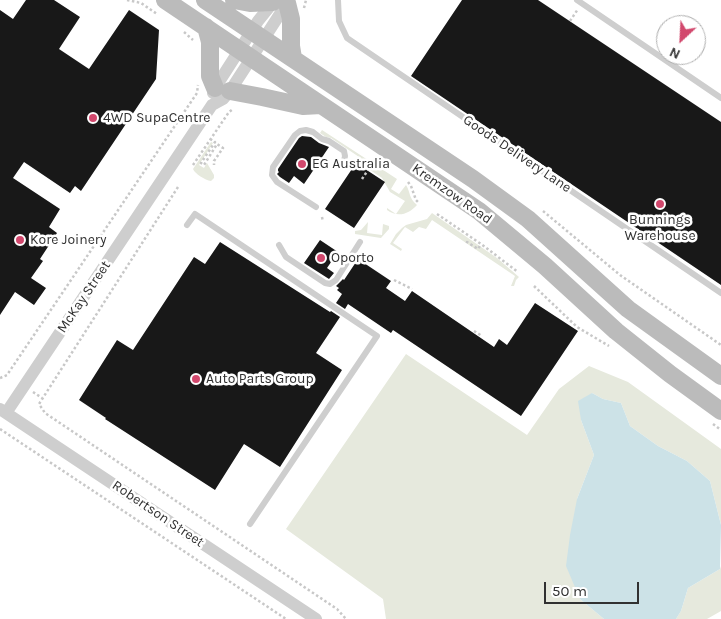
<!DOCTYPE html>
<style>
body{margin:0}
#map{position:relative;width:721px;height:619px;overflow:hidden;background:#fff;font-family:Karla,sans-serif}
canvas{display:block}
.north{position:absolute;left:656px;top:15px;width:50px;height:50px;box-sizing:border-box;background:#fff;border:1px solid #adadad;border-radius:50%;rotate:205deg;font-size:14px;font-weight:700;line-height:20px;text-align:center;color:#313131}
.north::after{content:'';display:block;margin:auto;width:18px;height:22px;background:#d2486d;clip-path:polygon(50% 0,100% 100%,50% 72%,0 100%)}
.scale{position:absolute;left:544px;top:582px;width:95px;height:22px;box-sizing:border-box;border:2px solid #313131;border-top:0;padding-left:6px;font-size:15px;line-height:18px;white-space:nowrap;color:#313131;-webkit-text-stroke:4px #fff;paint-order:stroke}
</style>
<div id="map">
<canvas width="721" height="619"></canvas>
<div class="north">N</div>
<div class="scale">50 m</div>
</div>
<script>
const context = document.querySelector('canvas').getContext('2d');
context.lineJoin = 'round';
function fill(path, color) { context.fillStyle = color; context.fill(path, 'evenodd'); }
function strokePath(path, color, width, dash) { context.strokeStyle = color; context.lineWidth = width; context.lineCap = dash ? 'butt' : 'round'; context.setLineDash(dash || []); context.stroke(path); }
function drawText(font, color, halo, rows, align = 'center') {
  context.font = font + ' Karla,sans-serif'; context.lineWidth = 5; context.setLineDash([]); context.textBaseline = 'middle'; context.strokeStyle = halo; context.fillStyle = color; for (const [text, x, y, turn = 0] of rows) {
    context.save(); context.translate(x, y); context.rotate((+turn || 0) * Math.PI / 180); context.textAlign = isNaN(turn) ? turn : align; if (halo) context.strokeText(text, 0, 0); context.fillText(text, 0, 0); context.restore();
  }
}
const green = new Path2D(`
 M322 130 397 179 391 189 399 194 406 185C411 193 408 197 417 205 409 214 398 218 387 210V208L396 214 405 201 390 192 382 178 370 170 371 167 364 162 365 161 331 138 326 137 320 133Z
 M211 142 213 143 199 165 204 168 207 163 214 175V178L211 181C205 180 195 174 193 169Z
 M432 213 497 258 519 277 516 280 514 286H511L515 276 432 220 426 229 419 227 413 232 405 227 393 243 402 249 401 251 390 244 396 234 402 228 406 225 427 219Z
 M368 222 367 233 382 235 383 224 389 226V229L381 238 355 234V231L361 230Z
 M406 354 527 435 559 389 589 366 628 382 721 449V525L710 481 687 461 658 446 630 426 621 403 603 399 592 393 581 420 594 455 577 499 580 599 604 619H386L383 599 286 529Z
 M721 566V611L707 619H676L681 611 688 588 720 569Z`);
const water = new Path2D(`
 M592 393 603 399 621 403 630 426 658 446 687 461 710 481 721 525 720 569 688 588 681 611 676 619H604L580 599 566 566 570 535 577 499 594 455 581 420 578 401Z`);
const building = new Path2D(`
 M26 0H54L80 17 59 49 89 69 129 10 159 30 156 79 81 191 75 186 70 193 24 162 13 178 60 209 49 227 57 233 40 259 43 261 31 278 46 288 34 305 15 292 0 315V10L13 19Z
 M462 0H538L721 122V285L411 76Z
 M302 136 311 137 319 143 329 147 304 184 294 176 289 183 280 177 277 174 279 172 278 171V169L299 138Z
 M356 163 385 182 354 228 325 209Z
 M320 240 338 252 327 268 334 273 329 279 304 263Z
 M220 242 330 312 331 311 340 317 316 353 342 370 280 467 244 444 215 490 105 419 106 418 79 400 117 340 133 350 194 257 205 264Z
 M358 259 391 281 386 288 405 301 412 291 494 347 499 339 507 345 535 303 578 331 521 416 393 330 391 333 348 304 345 309 336 303 342 294 337 290 339 288 336 286 343 279 344 280Z`);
const path = new Path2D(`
 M127 0 141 3 157 14
 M304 8 306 0
 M570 21 578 9
 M184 32 193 40
 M210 139 215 142 201 163 204 165 217 144 223 148 214 161V165
 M193 165 229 112 233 109
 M362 179 368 170
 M408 182 411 186 416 200 418 202
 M178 187 39 404 45 413 337 609 346 619
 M543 211 620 275 721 345
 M437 214 481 244 518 272
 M322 217 323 222
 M467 243V242L478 249 481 244
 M394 280 412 289
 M534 286 577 327 609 346
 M474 331 482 336
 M0 378 7 375 197 93 198 85
 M33 392 42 398
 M713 424 721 430
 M0 429 286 619`);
const lane = new Path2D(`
 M338 0 339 21 347 38 721 293
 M577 0 721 98
 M316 207 277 182 272 175 273 167 295 135 300 131 306 130 313 132 322 139 329 141 344 151 345 156 343 166
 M187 225 195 214 377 336 250 524
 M279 245 286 257 325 283 330 284 336 280 360 242`);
const street = new Path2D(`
 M213 93 215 88 258 21 275 0
 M0 409 316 619
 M6 413 212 105 223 99 230 91 289 0`);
const secondary = new Path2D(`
 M165 0 479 211 545 266 616 331 670 374 721 411
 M205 0 473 179 528 219 628 309 721 376
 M234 0 250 3 273 2
 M287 3 291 19V46L293 58
 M206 27 210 42V76L215 88
 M230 91 262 97 303 106 321 105`);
const markers = [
 [93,118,5,"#d2486d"],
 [302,164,5,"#d2486d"],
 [660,204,5,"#d2486d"],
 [20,240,5,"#d2486d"],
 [321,258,5,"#d2486d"],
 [196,379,5,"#d2486d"]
];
const poiNames = [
 ["4WD SupaCentre",103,118],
 ["EG Australia",312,164],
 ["Bunnings",660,220,"center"],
 ["Warehouse",660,236,"center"],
 ["Kore Joinery",30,240],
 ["Oporto",331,258],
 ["Auto Parts Group",206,379]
];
const streetNames = [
 ["Goods Delivery Lane",517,154,34],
 ["Kremzow Road",452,194,35],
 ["McKay Street",84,297,-56],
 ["Robertson Street",158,514,34]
];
fill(green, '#e6e9dd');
fill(water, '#cce2e7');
fill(building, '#181818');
strokePath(path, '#c8c8c8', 2.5, [2.5, 2.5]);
strokePath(lane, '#cecece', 6);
strokePath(street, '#cecece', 12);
strokePath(secondary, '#bbb', 18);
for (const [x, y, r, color] of markers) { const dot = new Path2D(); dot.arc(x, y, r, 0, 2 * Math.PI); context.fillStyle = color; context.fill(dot); strokePath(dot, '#fff', 2); }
drawText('14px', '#313131', '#fff', poiNames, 'left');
drawText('14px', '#313131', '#fff', streetNames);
</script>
